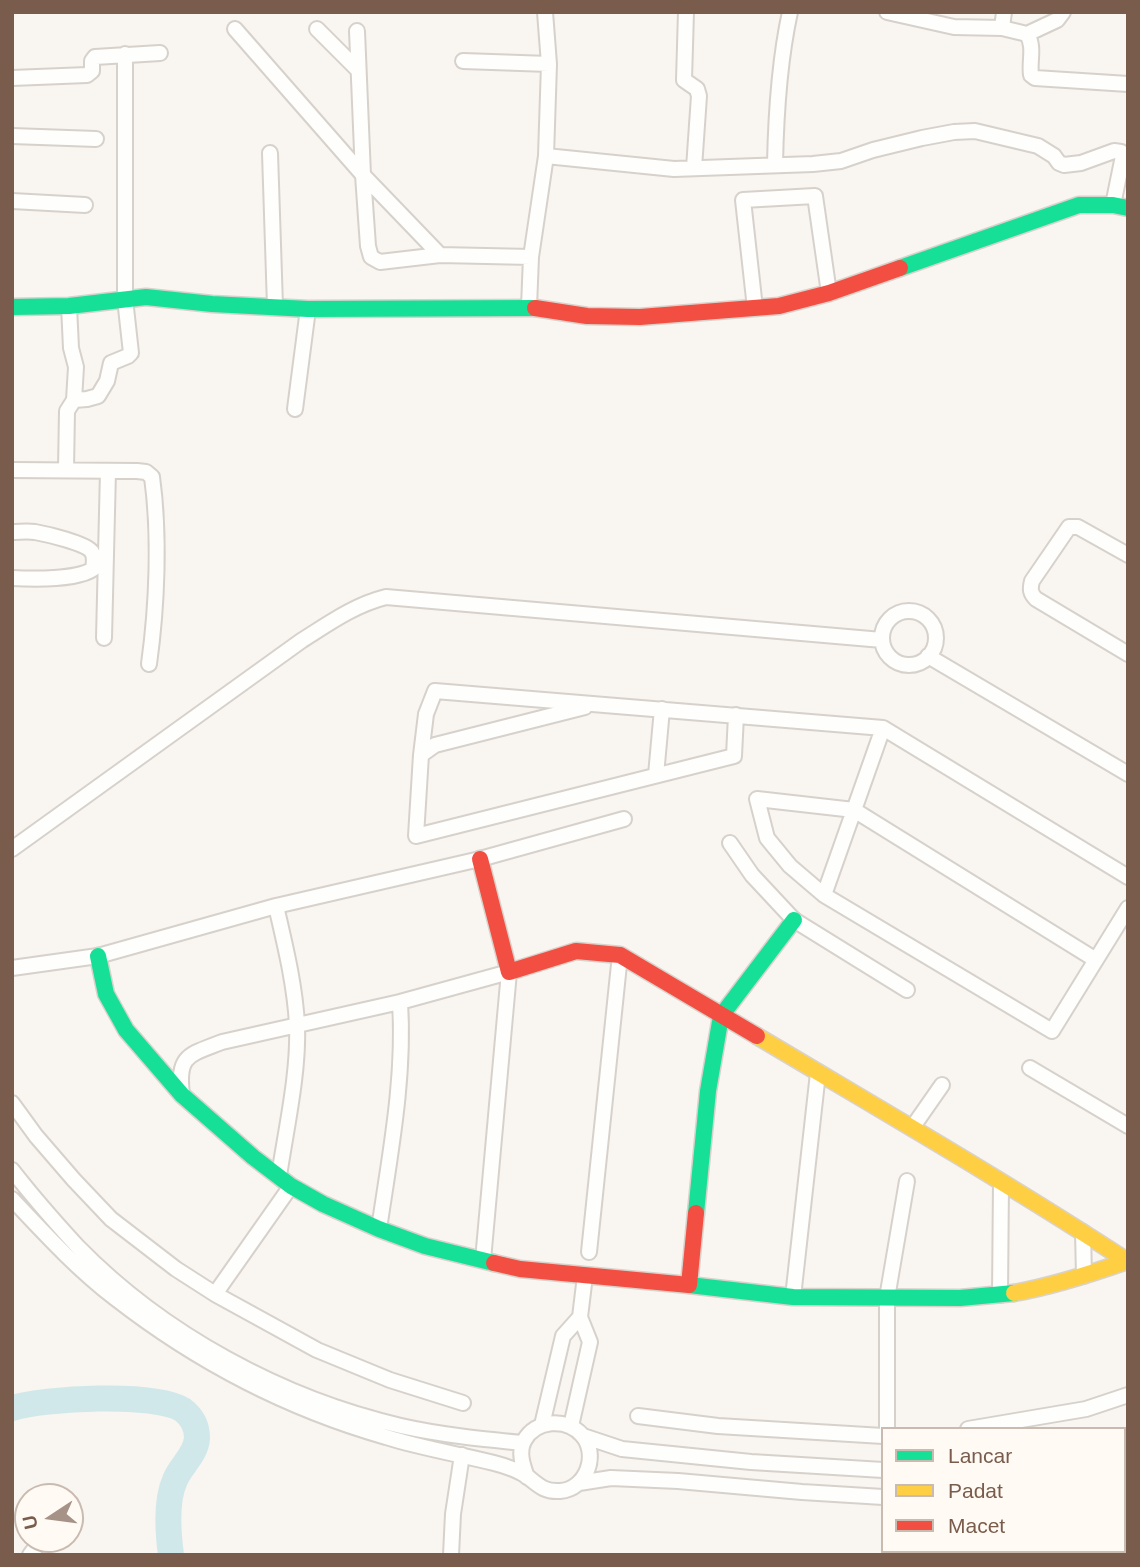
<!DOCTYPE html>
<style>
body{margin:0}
#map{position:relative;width:1140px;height:1567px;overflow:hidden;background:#f9f5f0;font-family:Helvetica,sans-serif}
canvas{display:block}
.frame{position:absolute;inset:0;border:14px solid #7a5c4d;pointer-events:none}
.legend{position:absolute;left:881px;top:1427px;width:245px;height:126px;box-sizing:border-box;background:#fffaf3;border:2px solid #cabbb1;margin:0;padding:9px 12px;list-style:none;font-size:21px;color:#7a5c4d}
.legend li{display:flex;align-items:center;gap:14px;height:35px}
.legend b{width:35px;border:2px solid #cabbb1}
.north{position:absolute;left:14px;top:1483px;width:70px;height:70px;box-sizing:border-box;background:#fffaf3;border:2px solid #cabbb1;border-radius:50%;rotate:257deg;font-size:19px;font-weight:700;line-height:28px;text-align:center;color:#7a5c4d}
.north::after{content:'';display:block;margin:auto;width:24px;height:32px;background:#a69286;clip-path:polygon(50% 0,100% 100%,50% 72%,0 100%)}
</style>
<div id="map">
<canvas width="1140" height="1567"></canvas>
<div class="frame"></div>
<ul class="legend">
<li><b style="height:9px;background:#16e098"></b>Lancar</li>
<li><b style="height:9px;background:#ffcf43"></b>Padat</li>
<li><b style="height:9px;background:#f24e42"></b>Macet</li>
</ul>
<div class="north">U</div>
</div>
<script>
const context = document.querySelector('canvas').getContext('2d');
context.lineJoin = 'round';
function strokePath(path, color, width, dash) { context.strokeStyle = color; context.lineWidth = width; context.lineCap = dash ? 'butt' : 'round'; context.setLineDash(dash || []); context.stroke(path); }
const river = new Path2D(`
 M12 1408C44 1398 155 1392 183 1410 192 1417 197 1427 197 1438 196 1455 181 1465 175 1480 166 1500 168 1533 171 1555`);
const street = new Path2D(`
 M686 12 684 80 697 89 699 96 694 168
 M887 12 954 27 1002 28 1027 34C1035 47 1029 61 1031 75L1035 78 1128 84
 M1002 28 1004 12
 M235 29 363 175 440 255
 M317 29 358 70
 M357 31 363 175 368 246 371 257 380 262 440 255 531 257
 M1027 34 1057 20 1063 12
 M463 61 549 64
 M12 78 87 75 92 71V61L95 57 160 53
 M12 136 96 139
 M270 153 275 306
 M546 156 674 169 813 164 841 161 873 150 922 138 954 132 975 131 1038 146 1054 156 1059 163 1064 165 1081 163 1114 151 1121 152 1123 156 1113 205
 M775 164C776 113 779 62 790 12
 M12 201 85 205
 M69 306 71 348 76 367 74 400
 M529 307 531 257 546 156 549 64 545 12
 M755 308 743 200 815 196 829 293
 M295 409 308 309
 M12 470 137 471 146 472 152 477C160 535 157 606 149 664
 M66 470 67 411 74 400 87 399 98 396 107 381 111 363 128 356 131 353 125 299V54
 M12 532C20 532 27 531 35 532 46 534 86 543 92 552 95 557 94 563 93 569 77 580 32 579 12 578
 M1128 555 1078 527H1069L1032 581C1030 589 1030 593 1036 599L1128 654
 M882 638a27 27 0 1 1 54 0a27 27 0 1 1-54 0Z
 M104 638 108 471
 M928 656 1128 774
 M585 707 435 745 421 755 416 836 734 756 736 715
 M421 755 426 714 435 691 883 728 1128 877
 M656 775 662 709
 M730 843 752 875 794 920 907 990
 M12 849 301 641C328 624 354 605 386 597L882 640
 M824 895 883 728
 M276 906C285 945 295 985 297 1025 299 1072 286 1129 279 1176
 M1096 960 854 810 757 799 767 838 790 866 824 895 1052 1031 1128 908
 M12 968 98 956 276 906 480 859 624 819
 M1030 1068 1128 1126
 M182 1094C177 1055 189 1055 222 1042L400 1002 509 972 483 1260
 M12 1103 36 1136 74 1180 111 1219 176 1269 215 1294 291 1186
 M912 1128 942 1085
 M12 1170C33 1197 55 1222 78 1247 163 1334 283 1399 401 1426 441 1435 482 1439 523 1443
 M12 1199C45 1234 77 1269 115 1298 196 1361 288 1409 386 1437 421 1448 458 1454 494 1463 506 1466 518 1470 528 1477 539 1486 545 1492 560 1491 587 1489 599 1454 582 1435 566 1417 535 1420 524 1441 518 1452 523 1466 527 1477
 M379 1229C390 1154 405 1078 400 1002
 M1083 1232 1084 1276
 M589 1252 620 955
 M215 1294 317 1350 390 1380 463 1403
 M1000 1295 1001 1183
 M793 1297 818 1073
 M638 1416 718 1426 883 1436
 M542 1425 563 1336 580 1317
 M571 1426 590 1342 580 1317 585 1276
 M887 1429V1298L907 1181
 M968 1429 1086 1409 1128 1395
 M583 1436 622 1449 751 1462 883 1470
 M1124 1440 1128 1439
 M1124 1467 1128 1466
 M579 1483 611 1478 678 1481 802 1492 883 1497
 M1124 1514 1128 1512
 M986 1551 987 1555
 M1016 1551V1555
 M30 1555 42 1539
 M451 1555 453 1514 462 1455`);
const fast = new Path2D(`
 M900 268 1079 205H1113L1128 208
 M12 307 69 306 146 297 212 304 308 309 535 308
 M98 956 106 994 126 1030 182 1095 253 1157 291 1186 323 1204 379 1229 425 1246 494 1263
 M696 1213 708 1091 721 1016 794 920
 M689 1285 793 1297 960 1298 1014 1293`);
const slow = new Path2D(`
 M757 1036C881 1110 1006 1182 1127 1261 1090 1274 1053 1286 1014 1293`);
const jam = new Path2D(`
 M535 308 587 316 640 317 779 306 829 293 900 268
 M480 859 509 972 576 951 620 955 757 1036
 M494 1263 520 1269 689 1285 696 1213`);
strokePath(river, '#d0e8ea', 26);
strokePath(street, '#d7d1cb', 18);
strokePath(fast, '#d9d2cb', 19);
strokePath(slow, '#d9d2cb', 19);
strokePath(jam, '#d9d2cb', 19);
strokePath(street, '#fefefd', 14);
strokePath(fast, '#16e098', 16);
strokePath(slow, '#ffcf43', 16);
strokePath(jam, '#f24e42', 16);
</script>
